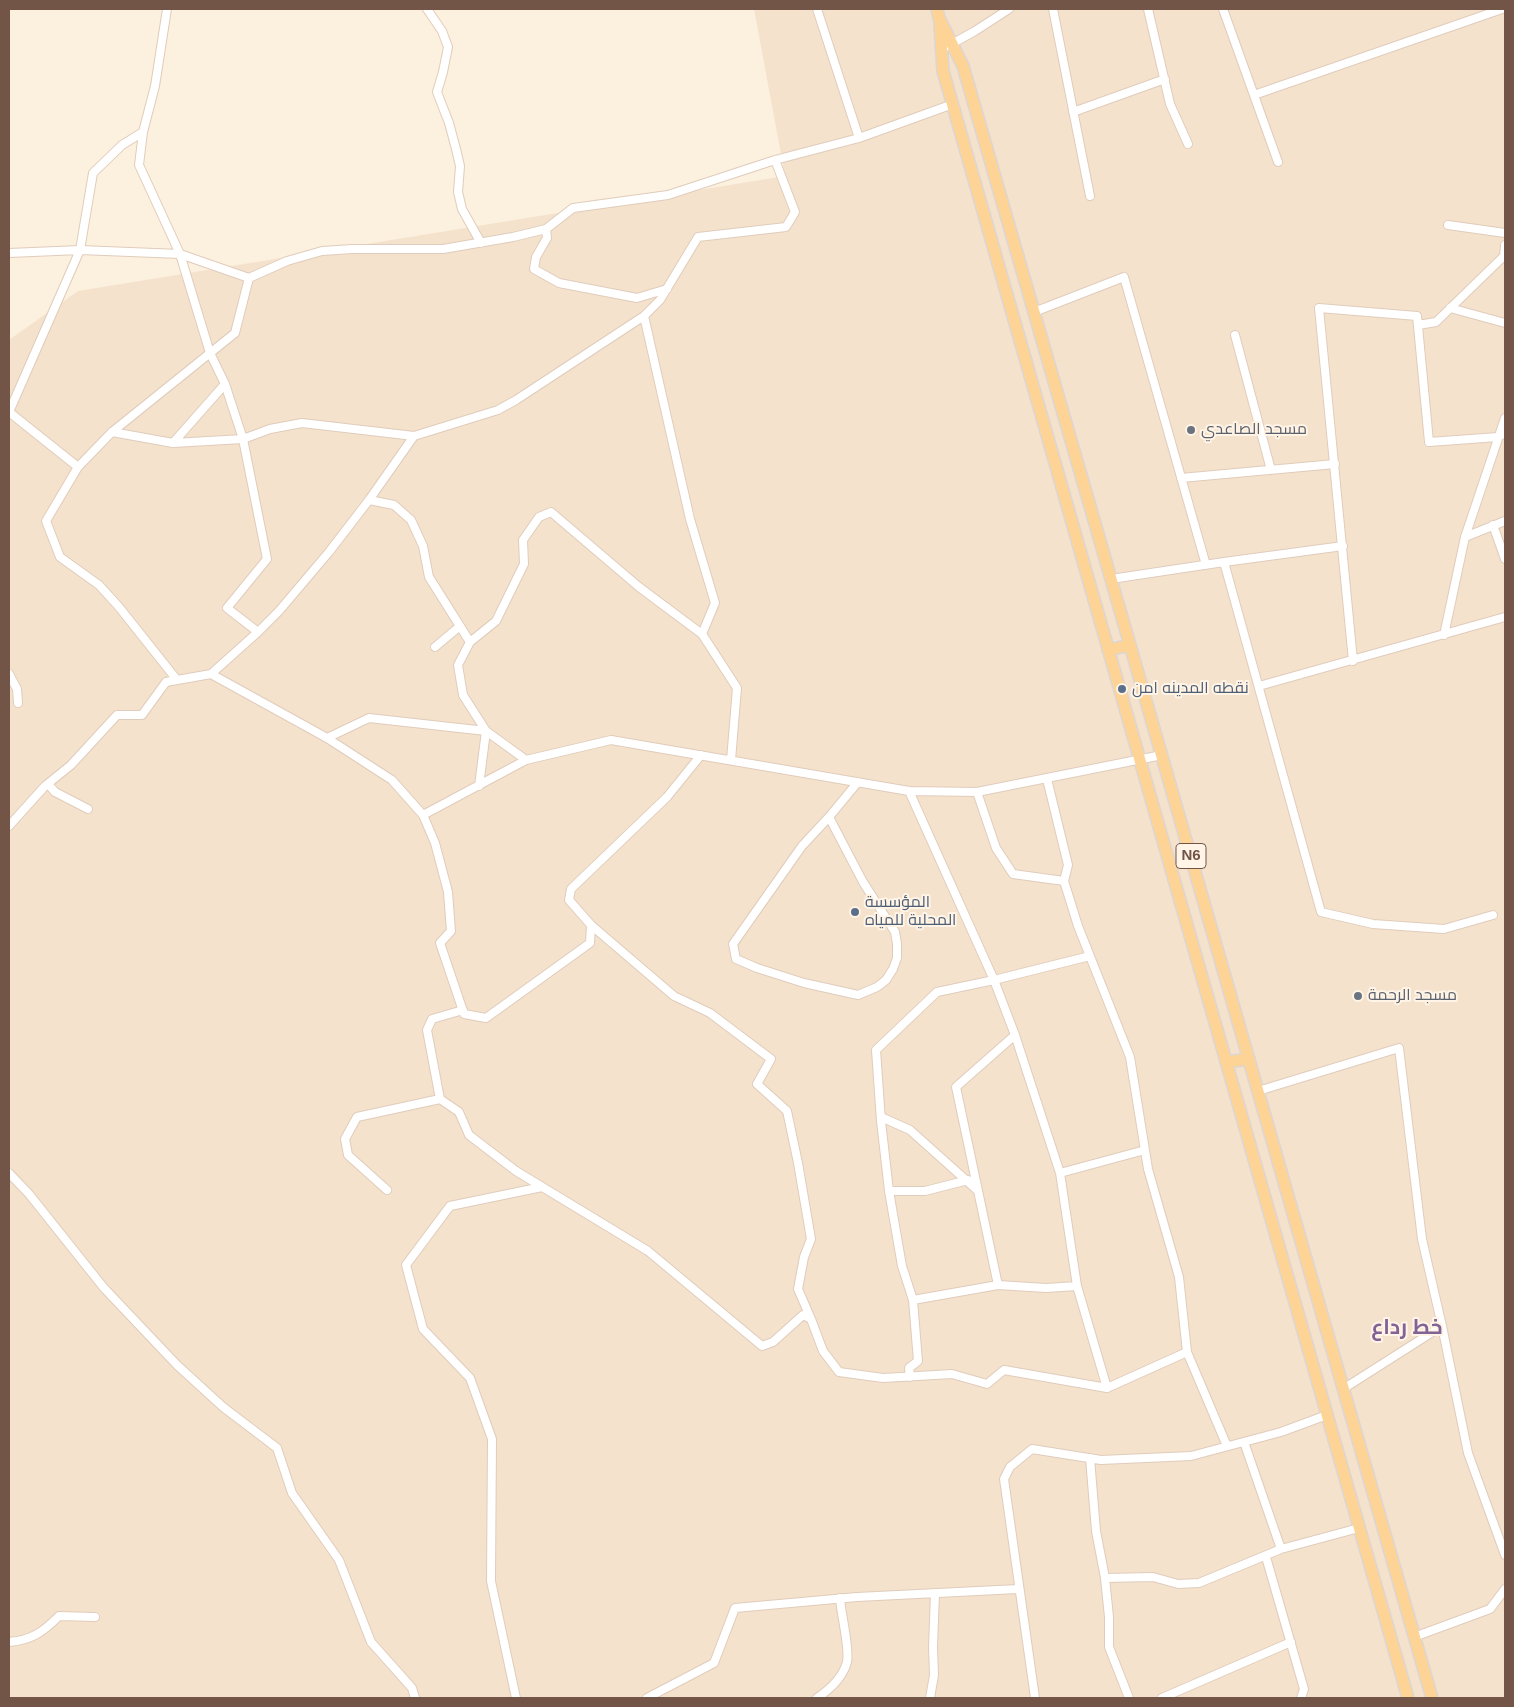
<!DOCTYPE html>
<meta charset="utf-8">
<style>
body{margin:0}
#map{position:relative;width:1514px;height:1707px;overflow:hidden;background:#fcf0de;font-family:Arial,sans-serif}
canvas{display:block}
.frame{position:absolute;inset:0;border:10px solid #725547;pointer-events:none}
</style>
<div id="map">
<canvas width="1514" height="1707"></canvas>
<div class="frame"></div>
</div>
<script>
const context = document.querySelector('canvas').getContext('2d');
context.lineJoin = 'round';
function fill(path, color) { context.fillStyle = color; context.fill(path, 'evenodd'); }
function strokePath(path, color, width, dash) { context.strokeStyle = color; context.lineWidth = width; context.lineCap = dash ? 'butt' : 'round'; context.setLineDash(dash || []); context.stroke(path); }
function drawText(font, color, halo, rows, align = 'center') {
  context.font = font + ' Arial,Cairo,sans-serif'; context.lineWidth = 4; context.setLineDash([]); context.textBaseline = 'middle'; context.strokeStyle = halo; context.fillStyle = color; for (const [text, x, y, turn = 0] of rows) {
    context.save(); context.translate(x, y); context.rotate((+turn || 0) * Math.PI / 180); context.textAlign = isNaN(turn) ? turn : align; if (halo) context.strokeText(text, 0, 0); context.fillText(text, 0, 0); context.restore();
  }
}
const residential = new Path2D(`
 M754 9H1505V1698H9V340L78 291 785 176Z`);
const street = new Path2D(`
 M167 9 155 86 143 132 139 165 180 254 249 278 287 261 322 251 352 249H443L513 237 546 229 573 208 668 195 775 160 859 138 953 104
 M427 9 442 31 448 47 443 72 437 92 449 123 456 149 460 166 458 192 462 209 481 243
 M817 9 859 138
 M1053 9 1090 196
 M1148 9 1170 104 1188 144
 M1223 9 1278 162
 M948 46 975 31 1009 9
 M1254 95 1502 9
 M1073 112 1165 79
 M143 132 122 145 93 173 80 250 180 254 210 353 225 384 243 439 267 559 227 608 258 632
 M1448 225 1505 233
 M546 229 547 238 536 257 534 269 559 283 637 298 667 289
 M9 253 80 250 9 412
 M1450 308 1505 323
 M1034 312 1124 277 1206 565
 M644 316 690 519 715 603 702 634
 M1418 325 1436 322 1504 256 1505 245
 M1235 335 1271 470
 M9 412 78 467 46 521 60 557 99 585 119 607 177 680
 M112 432 173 443 243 439 270 429 302 423 414 436
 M173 443 225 384
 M78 467 112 432 235 333 249 278
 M1181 478 1335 464
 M369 500 394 505 411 520 423 546 429 577 470 642
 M1493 525 1505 559
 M1465 537 1505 521
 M1224 562 1321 912 1373 924 1444 929 1493 915
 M1111 579 1224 562 1343 546
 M1444 635 1465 537 1505 418
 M435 647 460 626
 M1353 661 1319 308 1417 316 1429 442 1498 437 1505 433
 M9 674 17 689 18 703
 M211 674 258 632 279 611 329 552 369 500 414 436 498 410 516 400 644 316 660 300 698 237 786 227 795 212 775 160
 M1259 686 1505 617
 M327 738 369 718 486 731 479 786
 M526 760 486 731 463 695 458 665 470 642 496 621 524 564 523 540 539 517 551 512 639 587 702 634 737 688 731 760
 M1047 779 1068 865 1064 881
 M48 784 55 792 88 809
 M909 791 994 980 1015 1035 1060 1173 1077 1286 1107 1388 1187 1352
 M977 792 996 848 1013 874 1064 881 1078 926 1130 1057 1148 1169 1179 1277 1187 1352 1227 1446
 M423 815 526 760 611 740 909 791 977 792 1162 755
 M829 817 802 846 733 944 736 959 757 968 804 983 858 995 877 987 886 980 893 969 897 958V944L895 932 863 882 829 817 858 782
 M9 826 45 786 71 765 117 715H142L166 682 211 674 327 738 392 780 423 815 435 843 448 892 451 931 440 943 464 1014 486 1018 590 943 591 925 569 900 571 889 667 797 701 755
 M591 925 674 996 710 1013 771 1059 757 1084 787 1111 798 1163 811 1239 804 1257 798 1289 811 1319
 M1258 1091 1399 1048 1422 1239 1442 1326 1468 1453 1505 1555
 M440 1099 459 1112 469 1135 516 1171 648 1251 762 1346 773 1342 803 1315 811 1319 823 1351 839 1372 883 1378 952 1374 987 1384 1004 1370 1107 1388
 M881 1117 910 1130 977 1190
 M9 1173 29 1194 104 1288 177 1365 223 1407 277 1448 292 1493 339 1560 371 1642 412 1688 415 1698
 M1060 1173 1145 1150
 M387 1190 348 1155 345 1139 357 1117 440 1099 427 1030 432 1019 463 1010
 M889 1191H925L968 1180
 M998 1285 956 1087 1015 1035
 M913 1300 998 1285 1046 1288 1077 1286
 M910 1377 909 1368 918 1361 913 1300 902 1266 889 1191 881 1121 876 1050 937 992 994 980 1090 956
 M1343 1389 1442 1326
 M1244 1442 1281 1549
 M1090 1458 1096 1531 1105 1578 1109 1617V1647L1129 1698
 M1266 1557 1304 1689 1301 1698
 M1105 1578 1153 1577 1178 1584 1199 1583 1281 1549 1359 1528
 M1414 1637 1490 1609 1505 1589
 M9 1642C32 1640 43 1632 59 1616L95 1617
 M516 1698 491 1581 492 1439 470 1378 423 1329 406 1265 450 1206 542 1187
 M647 1698 714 1663 735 1608 857 1597 1018 1589
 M817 1698C829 1690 843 1677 847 1662 850 1648 841 1615 840 1598
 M930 1698 934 1675 933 1647 935 1593
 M1035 1698 1004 1479 1010 1467 1032 1449 1101 1460 1191 1456 1281 1432 1327 1415
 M1162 1698 1291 1642`);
const primary = new Path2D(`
 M937 9 939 18 963 66 1130 645 1432 1698
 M940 24 943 71 1408 1698
 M1108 650 1130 645
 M1226 1062 1249 1059`);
const markers = [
 [1191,430,5,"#6b7280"],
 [1122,689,5,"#5c6f8a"],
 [855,912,5,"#5c6f8a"],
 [1358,996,5,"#6b7280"]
];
const shields = [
 [1191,856,30]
];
const shieldNames = [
 ["N6",1191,856]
];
const worshipNames = [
 ["مسجد الصاعدي",1201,430],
 ["مسجد الرحمة",1368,996]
];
const serviceNames = [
 ["نقطه المدينه امن",1132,689],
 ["المؤسسة",865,903],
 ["المحلية للمياه",865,921]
];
const districtNames = [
 ["خط رداع",1407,1328]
];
fill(residential, '#f4e2cd');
strokePath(street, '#e0ccbb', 10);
strokePath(primary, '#ddd6d3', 14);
strokePath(street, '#fff', 8);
strokePath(primary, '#fdd495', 11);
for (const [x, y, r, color] of markers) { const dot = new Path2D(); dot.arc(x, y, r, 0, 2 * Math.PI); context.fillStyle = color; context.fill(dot); strokePath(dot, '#fff4e5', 2); }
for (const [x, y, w] of shields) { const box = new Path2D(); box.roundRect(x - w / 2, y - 12.5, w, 25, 4); context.fillStyle = '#fff4e5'; context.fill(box); strokePath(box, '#725547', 1); }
drawText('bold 15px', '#725547', null, shieldNames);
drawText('16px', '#5b616d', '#fff4e5', worshipNames, 'left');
drawText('16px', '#4e5e75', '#fff4e5', serviceNames, 'left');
drawText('bold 21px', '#836296', '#fff4e5', districtNames);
</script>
